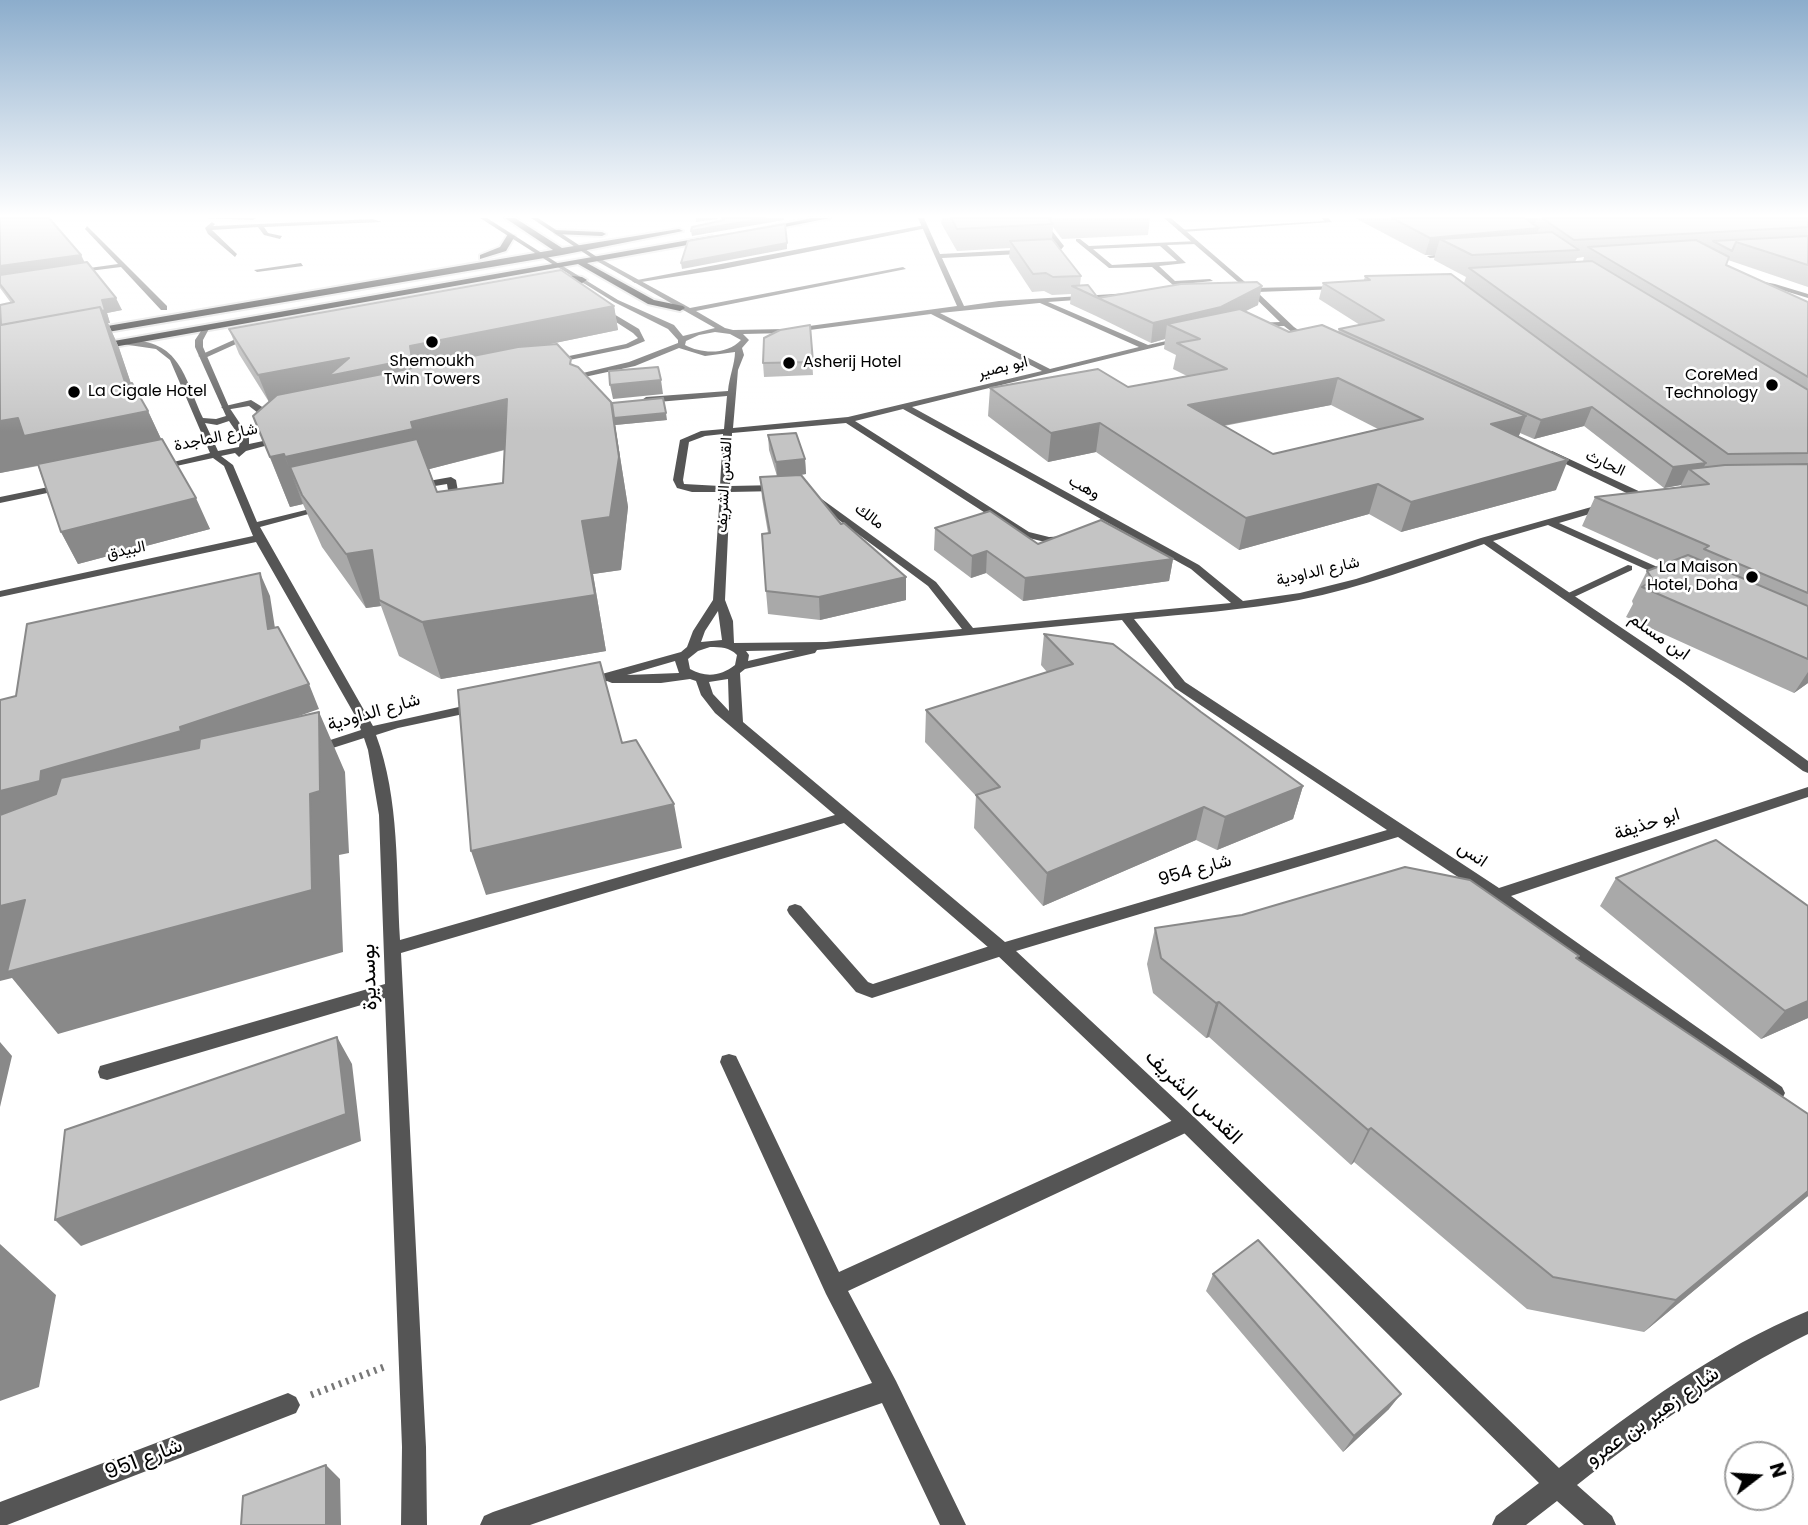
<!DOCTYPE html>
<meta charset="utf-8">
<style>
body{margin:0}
#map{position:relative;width:1808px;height:1525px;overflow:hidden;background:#fff;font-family:Poppins,sans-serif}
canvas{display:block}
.north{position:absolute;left:1724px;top:1441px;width:70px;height:70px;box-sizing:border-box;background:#fff;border:2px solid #999;border-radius:50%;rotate:73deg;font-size:19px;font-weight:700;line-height:28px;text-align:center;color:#000}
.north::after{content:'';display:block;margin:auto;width:24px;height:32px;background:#000;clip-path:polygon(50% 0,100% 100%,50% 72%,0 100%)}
</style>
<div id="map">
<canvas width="1808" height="1525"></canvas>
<div class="north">N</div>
</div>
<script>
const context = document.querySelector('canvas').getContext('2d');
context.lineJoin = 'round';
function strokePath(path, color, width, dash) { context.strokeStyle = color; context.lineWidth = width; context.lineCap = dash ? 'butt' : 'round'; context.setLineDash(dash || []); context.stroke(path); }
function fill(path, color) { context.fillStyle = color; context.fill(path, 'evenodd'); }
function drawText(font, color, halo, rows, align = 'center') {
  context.font = font + ' Poppins,Vazirmatn,sans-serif'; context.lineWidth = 5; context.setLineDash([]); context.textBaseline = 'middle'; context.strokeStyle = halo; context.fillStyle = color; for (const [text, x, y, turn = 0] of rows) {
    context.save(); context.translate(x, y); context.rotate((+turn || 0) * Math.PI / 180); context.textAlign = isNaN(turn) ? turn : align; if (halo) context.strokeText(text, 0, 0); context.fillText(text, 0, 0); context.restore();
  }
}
const path = new Path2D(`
 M311 1395 384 1367`);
const service = new Path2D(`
 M1322 218H1328L1332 222 1181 232 1178 230 1324 221Z
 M373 219 382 222 264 227 268 233 282 236 280 239 264 235 258 227 212 230 237 254 235 257 208 234 205 228 212 222 215 224 213 226Z
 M925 225 927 228 723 269 635 283 632 281Z
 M1076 239H1080L1089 246 1198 241 1196 244 1167 245 1186 263 1159 266 1175 281 1210 279 1213 281 1173 285 1152 267 1109 268 1076 241ZM1160 246 1177 261 1112 265 1093 249Z
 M301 263 303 266 257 272 254 270Z
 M1749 279 1775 284 1808 294V298L1772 287 1747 282Z
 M602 307 639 329 645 341 628 348 550 364V360L626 344 638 338 633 333 599 311Z
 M249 333 256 335 205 358 198 356Z
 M251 400 280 418C269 425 259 413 249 406L225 410 221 407Z
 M1628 565 1632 566V570L1572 598 1568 599 1562 596Z
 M795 904 801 906 868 982 873 984 1002 942 1008 944 1010 949 1008 954 872 998 856 992 789 914 787 910 789 906Z
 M729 1054 736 1056 839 1272 1180 1117 1187 1114 1194 1117 1197 1123 1194 1129 848 1291 896 1381 966 1525H940L882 1403 530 1525H480L484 1516 493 1512 872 1383 826 1294 720 1062 722 1056Z`);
const minor = new Path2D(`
 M204 218H256L253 220Z
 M918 218H924L940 254 1057 248 1058 246 1036 218H1042L1064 246 1059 252 942 258 964 306 999 301 1130 293 1132 296 1048 302 1148 345 1180 338 1184 340 912 407 1199 565 1243 601 1300 593 1356 579 1481 538 1602 504H1610V508L1559 523 1673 574V578H1665L1548 525 1493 541 1653 649 1808 761V773L1803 771 1684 683 1484 544C1423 564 1362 588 1299 600 1244 610 1189 614 1134 619L1185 682 1499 888 1808 787V797L1511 896 1782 1087 1785 1093 1782 1099 1775 1101 1768 1099 1491 899 1398 837 1016 951 1194 1117 1559 1468C1636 1409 1717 1348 1808 1311V1334C1725 1375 1650 1428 1577 1485L1612 1516 1616 1525H1584L1557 1501 1526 1525H1492L1496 1516 1539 1483 1180 1129 996 954 844 823 401 953 426 1447 427 1525H401L402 1447 385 998 107 1080 100 1078 98 1072 100 1066 107 1064 385 984 379 815 368 750 364 738 317 753 310 749 312 746 361 730 357 719 256 542 0 597V591L253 536 224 466 213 458 158 470 153 467 210 453 170 360 156 349 122 344V340C180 338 183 374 203 418L216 419 226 416 195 347V340L205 325H211L203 340V347L229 407 249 437V444L282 437 287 440 246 451 239 457 235 453 221 456 233 465 257 522 326 505 331 508 260 527 373 726 477 703 484 707 482 710 398 728 376 735C400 799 396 873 400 940L835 815 715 713 701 695 696 681 690 679 661 683H612L607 681 589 686 583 682 584 679 681 652 687 647 693 631 713 600 720 492H692L677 488 673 480 680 440 701 431 724 429 727 396 646 403 642 400 646 397 728 391C729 378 735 363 735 352L705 356 679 348 635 366 566 381V377L629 362 678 343V340L668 329 614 302 556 266 561 265 618 300 674 325 683 336 715 328 595 260V258H599L690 308 903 267 906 269 696 311 725 328 733 330 787 329 957 306ZM1039 303H1040L1139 347 1050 369 940 313ZM931 314 1042 371 848 417 733 428 738 370 744 355 742 348 749 340 743 334 787 333ZM715 332 730 334 741 340C727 355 702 354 685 345L686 341 699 335ZM903 409 1191 569 1231 603 973 628 936 582 812 492 808 493V497L928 586 962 629 826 642 734 643 733 621 725 600 730 492 779 491 784 488 779 485 730 486 732 433 846 423 1021 536 1049 543 1069 540V536L1049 537 1029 532 855 421ZM229 421C234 429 242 437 239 447L218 451 205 423 217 425ZM723 434 720 486 684 484 683 480 689 442 705 436ZM718 611 722 640 701 642 705 631ZM1122 620 1175 688 1387 830 1005 942 743 722 740 673 745 669 815 653 817 650ZM710 647C721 647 729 647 737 655L735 665C721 676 706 678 690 669L688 659 698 651ZM795 650 748 661 749 655 746 651ZM675 661 679 673 627 675ZM728 679 729 711 713 694 709 682Z
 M1164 218H1171L1252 288 1342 286 1340 289 1257 292 1294 327 1312 339V343H1306L1284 326 1252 327V323H1255L1280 322 1249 292 1243 291 1245 288Z
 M87 226 167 306V310H161L121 267 73 273 75 270 118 264 85 229Z
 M1454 253 1456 256 1430 258 1427 256Z
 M1552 451 1645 494 1646 496 1637 498 1549 456 1547 454Z
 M451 477 456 480 461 508 456 511 451 508 447 484 417 489 412 486 417 483Z
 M63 484 66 485V489L0 503V497Z
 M288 1393 296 1397 300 1405 296 1413 7 1525H0V1502Z`);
const secondary = new Path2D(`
 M480 218H487L562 266 557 267Z
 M531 218H538L600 259 595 260Z`);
const trunk = new Path2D(`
 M505 218H515L562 248 679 229 683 231 562 255 84 336 79 333 84 330 553 250Z
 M812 218H830L759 232 755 230Z
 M553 230 602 232 606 234 602 236 556 234Z
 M508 234 515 236 506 251 480 259V255L500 247Z
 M712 236 715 240 587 263 654 300 683 306 685 308 680 311 648 304 578 264 91 351 86 348 91 345Z
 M548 273 582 277 587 280 582 283 545 278 543 276Z`);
const wall = new Path2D(`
 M0 218 81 255 85 263 122 310 107 313 110 323H108L119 348 131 384 148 411 161 439 210 529 78 564 61 532 38 466 0 473V325L11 303 0 288Z
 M942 218H1150L1148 235 1062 239 1053 227 1052 239 1081 276 1080 285 1098 298 1096 316 1070 304 1071 294 1052 295 1044 291 1032 292 1009 257 1010 248 957 251 941 223Z
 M1355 218H1808V287L1728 260 1726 265 1808 302V683L1794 693 1626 617 1633 604 1632 601 1647 571 1666 564 1582 526 1595 497 1680 487 1681 485 1664 488 1584 426 1534 439 1520 433 1518 437 1556 490 1401 532 1369 514 1239 550 1096 452 1048 462 988 416 990 388 1128 387 1187 376 1173 369 1176 355 1164 349 1165 339 1151 343 1096 316 1098 298 1258 305 1245 311 1289 332H1338L1339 329 1360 325 1319 299 1323 283 1364 280 1365 276 1464 283 1466 277 1434 260 1435 255H1425ZM1584 257 1583 261 1575 262 1577 258ZM1331 405 1378 429 1273 454 1224 426Z
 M614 306 618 330 545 345 572 364 614 416 667 420 615 425 628 507 621 570 593 574 606 651 441 679 399 656 381 606 366 608 322 547 303 504 290 507 253 416 269 402 239 354 229 329ZM505 450 503 483 437 492 429 469Z
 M810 325 813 375 764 377 763 363Z
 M768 435 805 459 806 474 801 475 841 524 906 577V600L820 620 768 614 766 591 768 533 762 498 760 477 777 476 769 450Z
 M935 528 1038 544 1173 559 1169 581 1023 601 986 573 971 578 934 550Z
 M1044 634 1201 712 1303 786 1293 819 1217 850 1196 840 1043 906 974 828 976 796 925 742 926 710 1047 672 1041 665Z
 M1616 878 1808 1018 1761 1039 1600 906Z
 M1155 928 1577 958 1808 1196 1644 1332 1527 1309 1354 1162 1351 1165 1209 1037 1206 1038 1153 993 1147 964Z
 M1213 1274 1389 1409 1343 1452 1206 1291Z`);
const shadedWall = new Path2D(`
 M696 218H718V219L696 222Z
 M765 218H784V220L692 236 691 231Z
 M1522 218H1537L1535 223 1520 224Z
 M1539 228 1533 246 1440 239 1435 255H1425L1430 238Z
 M787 243V249L682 269 681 263Z
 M81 255 86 266 0 278V266Z
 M1262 286 1258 305 1218 325 1167 324 1165 339 1151 343 1153 323Z
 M116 298 122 310 107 313 110 323H108L119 348 141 413 148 411 170 458 40 465 0 473V421L126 385 8 340 102 300Z
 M614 306 618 330 269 402 258 375Z
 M1338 378 1331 405 1183 433 1188 405Z
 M661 380 663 394 613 399 610 385Z
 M507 399 518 446 426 470 290 467 305 508 285 457 411 422Z
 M611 402 614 418 666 413 667 420 615 425 628 507 621 570 593 574 606 651 441 679 422 622 582 521Z
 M1592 407 1584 426 1534 439 1541 420Z
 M1526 416 1516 444 1491 424Z
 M1100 423 1096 452 1048 462 1051 433Z
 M284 454 303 504 290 507 270 457Z
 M805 459 806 474 777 477 776 462Z
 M1568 460 1556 490 1401 532 1411 502Z
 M1706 463 1699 476 1689 469 1681 485 1664 488 1673 467Z
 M1378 484 1369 514 1239 550 1246 518Z
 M196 498 210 529 78 564 61 532Z
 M372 550 379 600 381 606 366 608 346 554Z
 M987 551 986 573 971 578 972 556Z
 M1173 559 1169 581 1023 601 1025 578Z
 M260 573 270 596 279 654 268 629Z
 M906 577V600L820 620 819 597Z
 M1808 672V683L1794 693Z
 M309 684 319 709 0 821V791L41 771 180 727Z
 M319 712 345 772 349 853 339 855 343 952 58 1034 12 978 0 981V906L310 794Z
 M1303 786 1293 819 1217 850 1225 817Z
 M674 804 682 848 486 895 471 851Z
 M1204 807 1196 840 1043 906 1047 873Z
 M1808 1001V1018L1761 1039 1785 1011Z
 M1219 1002 1209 1037 1206 1038 1216 1003Z
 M337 1037 352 1064 361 1141 81 1246 55 1220Z
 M0 1042 12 1056 0 1107Z
 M1371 1128 1354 1162 1351 1165 1368 1130Z
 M1808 1191V1196L1644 1332 1676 1300Z
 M0 1244 56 1295 39 1387 0 1401Z
 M1401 1394 1389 1409 1343 1452 1354 1436Z
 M326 1465 340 1479 341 1525H326Z`);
const building = new Path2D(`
 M0 218H49L81 255 0 266Z
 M722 218H765L691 231 692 227 724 220Z
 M951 218H1051H1048L1053 224 957 229Z
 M1392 218H1524L1539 228 1430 238Z
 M1542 218H1808V227L1574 240Z
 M785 224 787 243 681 263 688 241Z
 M1552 232 1579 250 1472 255 1440 239Z
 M1808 236V265L1736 242 1732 251 1713 241Z
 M1052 239 1081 276 1053 277 1046 273 1033 274 1010 241Z
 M1696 240 1729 257 1726 265 1808 302V377L1588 247Z
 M1592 261 1808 390V453L1728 454 1469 268Z
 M87 262 116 298 102 300 105 310 102 311 100 307 1 325 0 305 14 302 0 284V275Z
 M561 270 614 306 410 346 412 359 328 376 349 358 258 375 229 329Z
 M1451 274 1706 463 1673 467 1592 407 1541 420 1339 329 1384 320 1323 283 1370 280 1365 276Z
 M1257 282 1262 286 1221 307 1153 323 1098 298 1181 284Z
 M1088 285 1098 298 1072 286Z
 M100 307 126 385 132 383 148 411 24 436 18 418 0 421V325Z
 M1240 309 1289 332 1322 325 1526 416 1491 424 1568 460 1411 502 1378 484 1246 518 1100 423 1051 433 990 388 1098 369 1128 387 1227 369 1177 343 1200 339 1167 324ZM1338 378 1423 419 1273 454 1188 405Z
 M810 325 813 362 763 363 764 338 780 330Z
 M557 344 571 359 570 364 578 367 611 402 619 457 610 517 582 521 595 595 422 622 379 600 372 550 346 554 302 495 290 467 417 439 437 492 503 483 507 399 411 422 413 429 285 457 284 454 270 457 253 416 277 395 518 347Z
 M658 367 661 380 610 385 609 371Z
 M663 398 666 413 614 418 612 403Z
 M796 433 805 459 776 462 768 435Z
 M162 439 196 498 61 532 38 464Z
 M1808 464V593L1704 549 1709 546 1595 497 1709 484 1689 469 1725 465Z
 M801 475 841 524 844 523 906 577 819 597 766 591 762 534 770 533 760 477Z
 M990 511 1038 544 1101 520 1173 559 1025 578 987 551 972 556 935 528Z
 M1688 555 1808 606V659L1642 587 1653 580 1647 571Z
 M260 573 268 629 278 627 309 684 180 727 181 731 41 771 40 781 0 791V700L16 696 27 624Z
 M1044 634 1113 644 1201 712 1303 786 1225 817 1204 807 1047 873 976 795 1000 787 926 710 1073 664Z
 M600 662 622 743 636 740 674 804 471 851 458 690Z
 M319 712 320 791 310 794 312 890 7 972 25 900 0 906V815L56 794 61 778 199 748 200 739Z
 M1716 840 1808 906V1001L1785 1011 1616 878Z
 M1405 867 1470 880 1579 956 1576 958 1808 1114V1191L1676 1300 1553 1277 1371 1128 1368 1130 1219 1002 1216 1003 1161 958 1155 928 1242 915Z
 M337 1037 346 1114 55 1220 65 1130Z
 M1258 1240 1401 1394 1354 1436 1213 1274Z
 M326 1465V1525H241L243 1496Z`);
const markers = [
 [432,342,7,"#000"],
 [789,363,7,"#000"],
 [1772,385,7,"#000"],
 [74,392,7,"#000"],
 [1752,577,7,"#000"]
];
const farPoinames = [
 ["Shemoukh",432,362,"center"],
 ["Twin Towers",432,380,"center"],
 ["Asherij Hotel",803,363],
 ["CoreMed",1758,376,"right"],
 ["Technology",1758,394,"right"],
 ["La Cigale Hotel",88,392],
 ["La Maison",1738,568,"right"],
 ["Hotel, Doha",1738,586,"right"]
];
const farStreetnames = [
 ["ابو بصير",1003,368,-14],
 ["شارع الماجدة",216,438,-12],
 ["الحارث",1605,464,25],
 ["القدس الشريف",725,485,-87],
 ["وهب",1084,488,29],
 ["مالك",869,517,36],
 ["البيدق",126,551,-12],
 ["شارع الداودية",1318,572,-13]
];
const streetNames = [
 ["ابن مسلم",1659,637,35],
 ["شارع الداودية",374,713,-16],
 ["ابو حذيفة",1647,825,-18],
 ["انس",1472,855,34],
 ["شارع 954",1195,871,-16]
];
const nearStreetnames = [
 ["بوسديرة",370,977,-92],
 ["القدس الشريف",1193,1098,44],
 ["شارع زهير بن عمرو",1653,1417,-35],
 ["شارع 951",144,1460,-21]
];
strokePath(trunk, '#dbdbdb', 4);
strokePath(path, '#777', 7, [2.5, 5]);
fill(service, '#555');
fill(minor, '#555');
fill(secondary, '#222');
fill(trunk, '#000');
fill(wall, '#a9a9a9');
fill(shadedWall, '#898989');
fill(building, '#c4c4c4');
strokePath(building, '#898989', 2);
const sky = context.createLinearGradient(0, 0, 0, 432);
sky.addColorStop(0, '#8cadcc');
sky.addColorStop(0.5, '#fff');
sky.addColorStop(1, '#ffffff00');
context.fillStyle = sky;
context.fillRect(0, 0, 1808, 432);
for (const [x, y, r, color] of markers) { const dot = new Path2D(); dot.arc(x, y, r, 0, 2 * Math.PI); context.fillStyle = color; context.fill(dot); strokePath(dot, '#fff', 2.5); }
drawText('16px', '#000', '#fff', farPoinames, 'left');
drawText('16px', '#000', '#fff', farStreetnames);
drawText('18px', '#000', '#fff', streetNames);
drawText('21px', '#000', '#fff', nearStreetnames);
</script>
